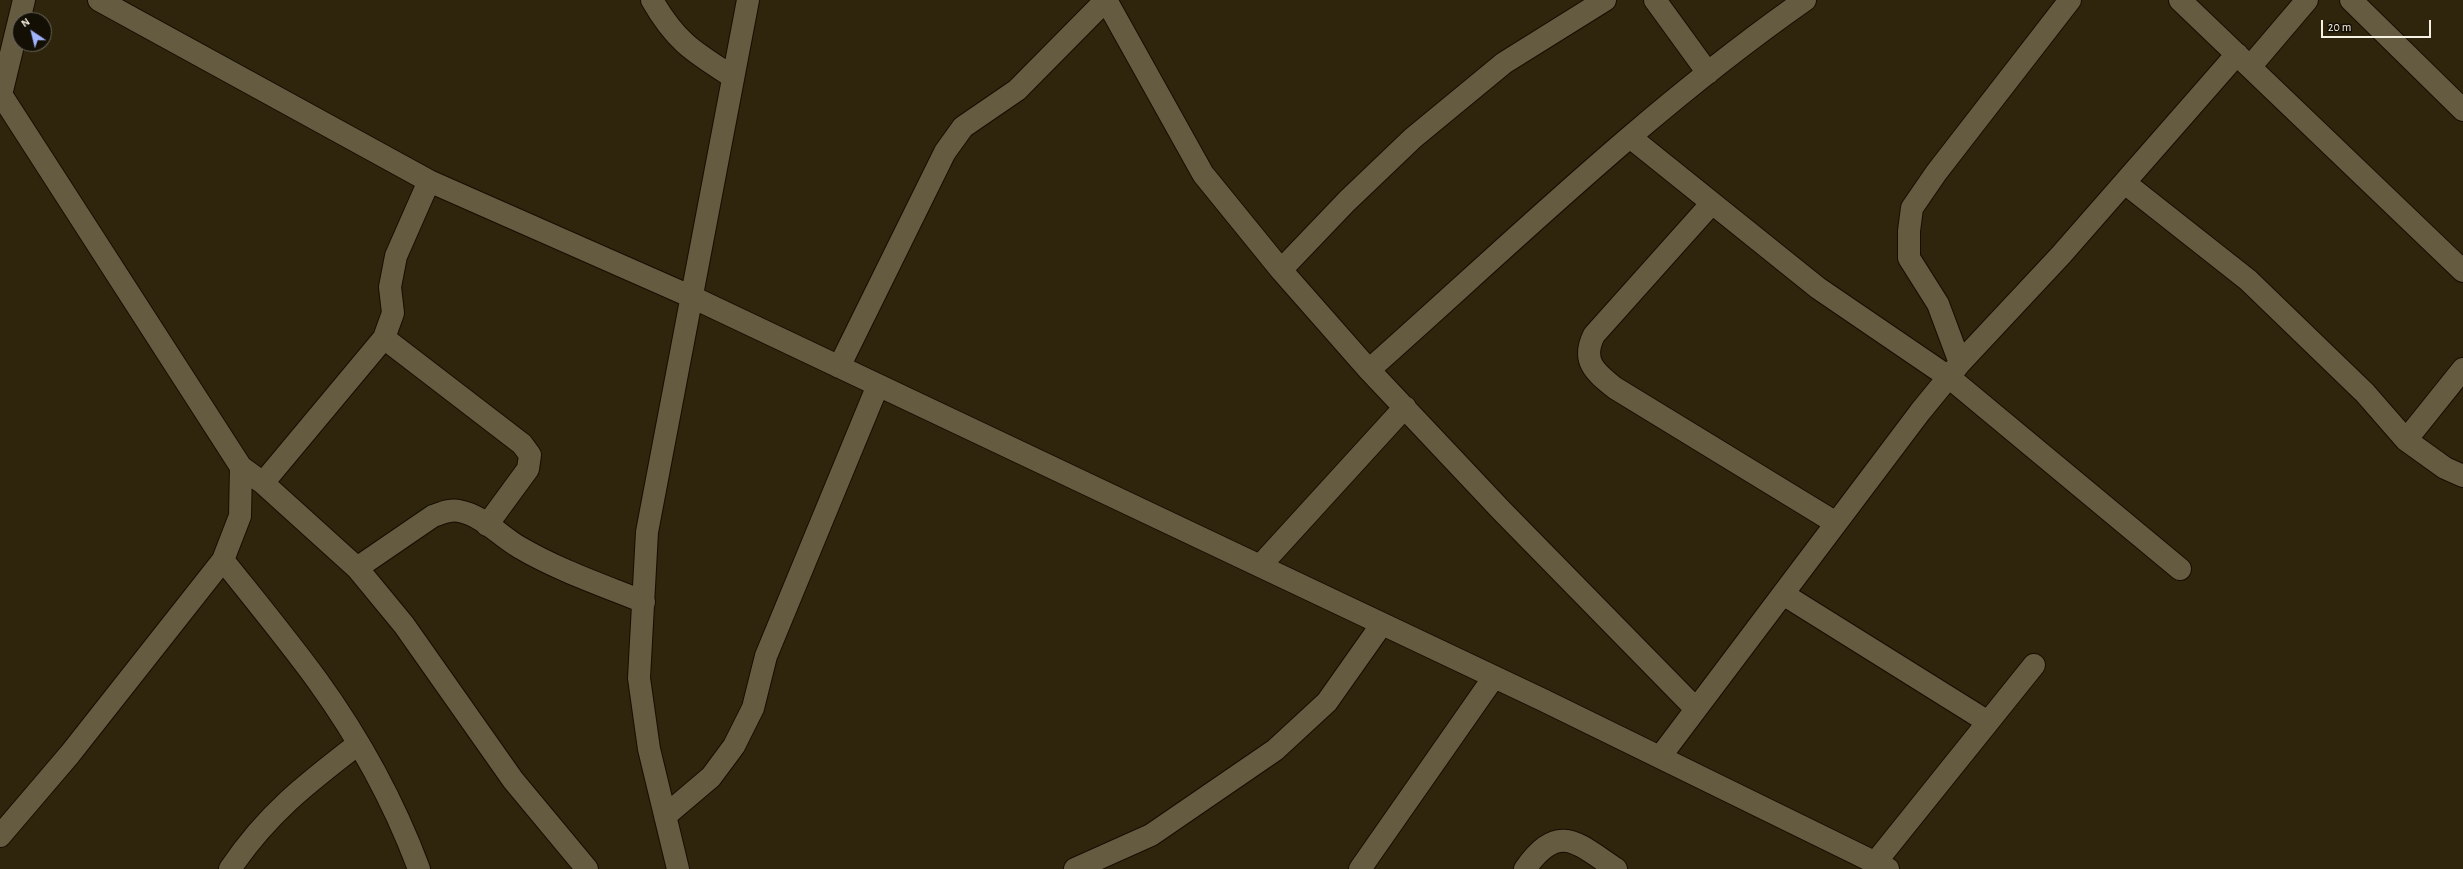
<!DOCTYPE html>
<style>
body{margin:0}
#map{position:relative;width:2463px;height:869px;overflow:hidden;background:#2e250c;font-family:"Alegreya Sans",sans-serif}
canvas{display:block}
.north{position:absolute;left:12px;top:12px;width:40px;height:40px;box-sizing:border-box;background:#130f05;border:1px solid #6e695e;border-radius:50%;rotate:325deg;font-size:11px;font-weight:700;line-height:16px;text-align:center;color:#f7f1e3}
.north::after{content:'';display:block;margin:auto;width:14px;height:18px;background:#a1b3fd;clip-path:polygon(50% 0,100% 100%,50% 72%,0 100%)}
.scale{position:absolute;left:2321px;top:20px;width:110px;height:18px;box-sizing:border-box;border:2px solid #f7f1e3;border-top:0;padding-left:5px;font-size:12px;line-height:14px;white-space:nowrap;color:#f7f1e3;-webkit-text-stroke:3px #130f05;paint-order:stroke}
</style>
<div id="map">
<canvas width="2463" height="869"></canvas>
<div class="north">N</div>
<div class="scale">20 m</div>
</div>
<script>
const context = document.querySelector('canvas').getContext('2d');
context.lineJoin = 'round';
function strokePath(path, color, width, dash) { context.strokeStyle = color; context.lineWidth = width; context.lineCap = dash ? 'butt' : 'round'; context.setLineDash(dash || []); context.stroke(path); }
const minor = new Path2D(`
 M99 0 429 181 692 297 1543 700 1888 869
 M652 0C676 42 694 52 733 77
 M1106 0 1203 174 1281 270 1369 370 1501 510 1696 709
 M1655 0 1708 73
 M2180 0 2463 271
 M2351 0 2463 110
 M2250 67 2307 0
 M0 99 24 0
 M1630 137 1818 288 1950 378 2180 569
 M2125 183 2248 280 2365 393 2406 440 2445 468 2463 476
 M1712 203 1594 335C1581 361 1595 372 1615 388L1836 523
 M1281 270 1347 201 1413 138 1504 63 1605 0
 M384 338 522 444 530 455 528 469 487 525
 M1960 363 1938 304 1909 258V231L1912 208 1936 173 2070 0
 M839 367 945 152 963 127 1017 90 1106 0
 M1369 370C1511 244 1649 109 1805 0
 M2406 440 2463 369
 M241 467 263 483 357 568 404 625 513 780 587 869
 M263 483 384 338 393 313 390 287 396 256 429 181
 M223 560C254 599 287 639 317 680 359 738 394 802 419 869
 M1260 566 1405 407
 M357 568 433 516C442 513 450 509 459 511 482 515 500 536 519 547 558 570 602 585 644 602
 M1783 594 1988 722
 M1660 757 1920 412 1960 363 2061 255 2237 54
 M665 816 711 777 734 746 753 708 766 656 878 385
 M0 836 70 754 223 560 240 516 241 467 2 96
 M1875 863 2034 665
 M230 869C267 814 306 784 358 744
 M678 869 649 749 639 678 647 532 748 0
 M1075 869 1151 835 1275 750 1327 702 1382 624
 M1360 869 1494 677
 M1525 869C1559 821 1577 843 1616 869`);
strokePath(minor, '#160e00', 24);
strokePath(minor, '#655b41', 22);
</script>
